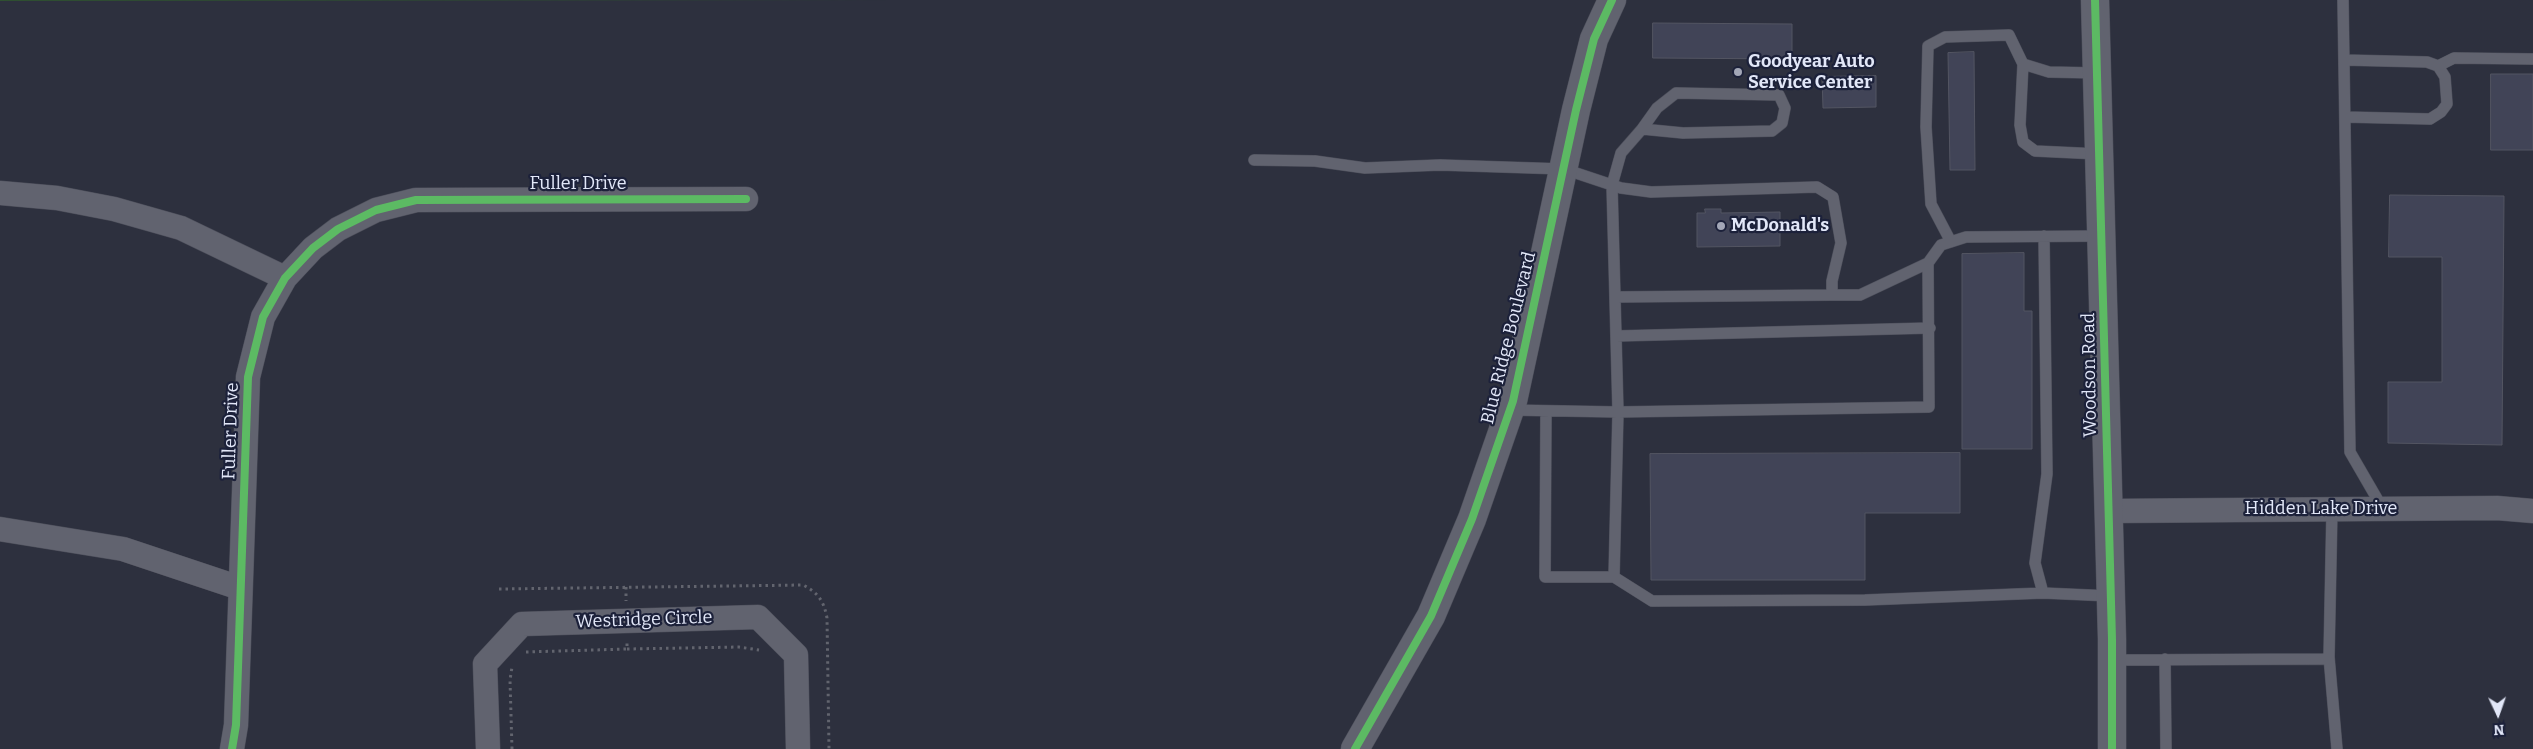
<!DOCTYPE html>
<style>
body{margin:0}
#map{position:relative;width:2533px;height:749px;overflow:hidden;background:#2d303e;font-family:Bitter,serif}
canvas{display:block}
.north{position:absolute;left:2473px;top:689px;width:50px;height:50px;-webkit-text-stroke:4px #1c213a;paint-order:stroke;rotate:177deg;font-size:14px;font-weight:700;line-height:20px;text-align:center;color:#e2e7f8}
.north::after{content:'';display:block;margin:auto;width:18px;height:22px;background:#e2e7f8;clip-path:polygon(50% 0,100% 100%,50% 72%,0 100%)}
</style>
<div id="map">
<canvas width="2533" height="749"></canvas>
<div class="north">N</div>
</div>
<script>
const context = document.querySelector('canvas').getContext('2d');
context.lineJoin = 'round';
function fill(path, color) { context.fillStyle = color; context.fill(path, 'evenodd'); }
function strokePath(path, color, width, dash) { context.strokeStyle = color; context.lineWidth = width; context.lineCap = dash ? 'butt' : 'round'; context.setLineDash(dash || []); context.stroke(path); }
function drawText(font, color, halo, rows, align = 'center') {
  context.font = font + ' Bitter,serif'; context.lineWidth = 4.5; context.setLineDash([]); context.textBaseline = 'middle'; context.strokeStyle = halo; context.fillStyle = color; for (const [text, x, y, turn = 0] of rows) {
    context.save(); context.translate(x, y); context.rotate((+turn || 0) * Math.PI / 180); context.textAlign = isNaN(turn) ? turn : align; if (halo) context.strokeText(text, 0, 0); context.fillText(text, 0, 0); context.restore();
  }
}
const green = new Path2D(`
 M0 0H887L0 1Z`);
const building = new Path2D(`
 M1653 23 1792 24V59L1653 58Z
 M1974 52 1975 170H1950L1948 53Z
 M2491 74H2533V150H2491Z
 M1876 76V107L1823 108 1822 77Z
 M2390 195 2504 196 2502 445 2388 443V382H2442V257H2389Z
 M1705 209H1721V213L1780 212V246L1697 247V213H1705Z
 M2024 253V311H2032V449H1962V254Z
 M1960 453V513H1865V580H1651L1650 454Z`);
const path = new Path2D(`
 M626 587V601
 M499 589 803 585C819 593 824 602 827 618L829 749
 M627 649 739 647 759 650
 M526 652 627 649V642
 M512 749 510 680 512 667`);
const service = new Path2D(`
 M2343 0 2350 452 2383 509
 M2344 60 2427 62 2438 66 2445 77 2447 104 2441 112 2430 119 2345 117
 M2023 64 2020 125 2023 142 2035 151 2099 154
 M2438 66 2454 58 2533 59
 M1254 160 1315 161 1365 168 1440 165 1564 169 1621 188 1651 192 1817 187 1833 197 1841 243 1832 281V295L1615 297
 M2044 236 2047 474 2035 563 2043 593 2111 596
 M1951 242 1931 204 1926 127 1928 46 1945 37 2009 35 2023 64 2049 72 2097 73
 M1832 295H1860L1928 263 1941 245 1966 237 2101 236
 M1616 336 1930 328
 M1510 410 1618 412 1929 407 1928 263
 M1546 411 1545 577H1614L1618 412 1612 185 1621 153 1642 129 1683 133 1772 131 1782 123 1785 108 1779 95 1676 93 1657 108 1642 129
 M1614 577 1652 601 1865 600 2043 593
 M2329 657 2337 749
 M2165 659 2166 749
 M2112 660 2324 659 2329 657 2332 509`);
const minor = new Path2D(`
 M0 193 57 198 114 209 181 228 285 278
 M2108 511 2497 508 2533 511
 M0 529 123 549 240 588
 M232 749 236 725 248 377 263 317 285 278 313 248 338 229 376 210 416 200 746 199
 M488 749 485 664 522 624 758 617 796 655 798 749`);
const tertiary = new Path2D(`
 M2095 0 2112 639V749
 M1355 749 1431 616 1472 519 1513 401 1576 110 1594 39 1612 0`);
const cycleway = new Path2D(`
 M2095 0 2112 639V749
 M232 749 236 725 248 377 263 317 285 278 313 248 338 229 376 210 416 200 746 199
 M1355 749 1431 616 1472 519 1513 401 1576 110 1594 39 1612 0`);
const markers = [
 [1738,72,5,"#a3a7b7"],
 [1721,226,5,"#a3a7b7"]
];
const poiNames = [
 ["Goodyear Auto",1748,62],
 ["Service Center",1748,83],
 ["McDonald's",1731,226]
];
const streetNames = [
 ["Fuller Drive",578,184],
 ["Blue Ridge Boulevard",1509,338,-76],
 ["Woodson Road",2090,375,-91],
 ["Fuller Drive",231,431,-88],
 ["Hidden Lake Drive",2321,509],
 ["Westridge Circle",644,620,-2]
];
fill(green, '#2f5031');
fill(building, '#414457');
strokePath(building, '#535562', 1);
strokePath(service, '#4c4e5a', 12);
strokePath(minor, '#4c4e5a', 25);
strokePath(tertiary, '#4c4e5a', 29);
strokePath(path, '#62646e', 3, [2.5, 4]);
strokePath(service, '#61636f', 11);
strokePath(minor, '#61636f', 24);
strokePath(tertiary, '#61636f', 28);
strokePath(cycleway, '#5cba63', 8);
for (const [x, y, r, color] of markers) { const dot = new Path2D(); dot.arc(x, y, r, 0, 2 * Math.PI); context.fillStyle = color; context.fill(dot); strokePath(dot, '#1c213a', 2); }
drawText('bold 18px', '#e2e7f8', '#1c213a', poiNames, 'left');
drawText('18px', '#e2e7f8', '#1c213a', streetNames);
</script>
